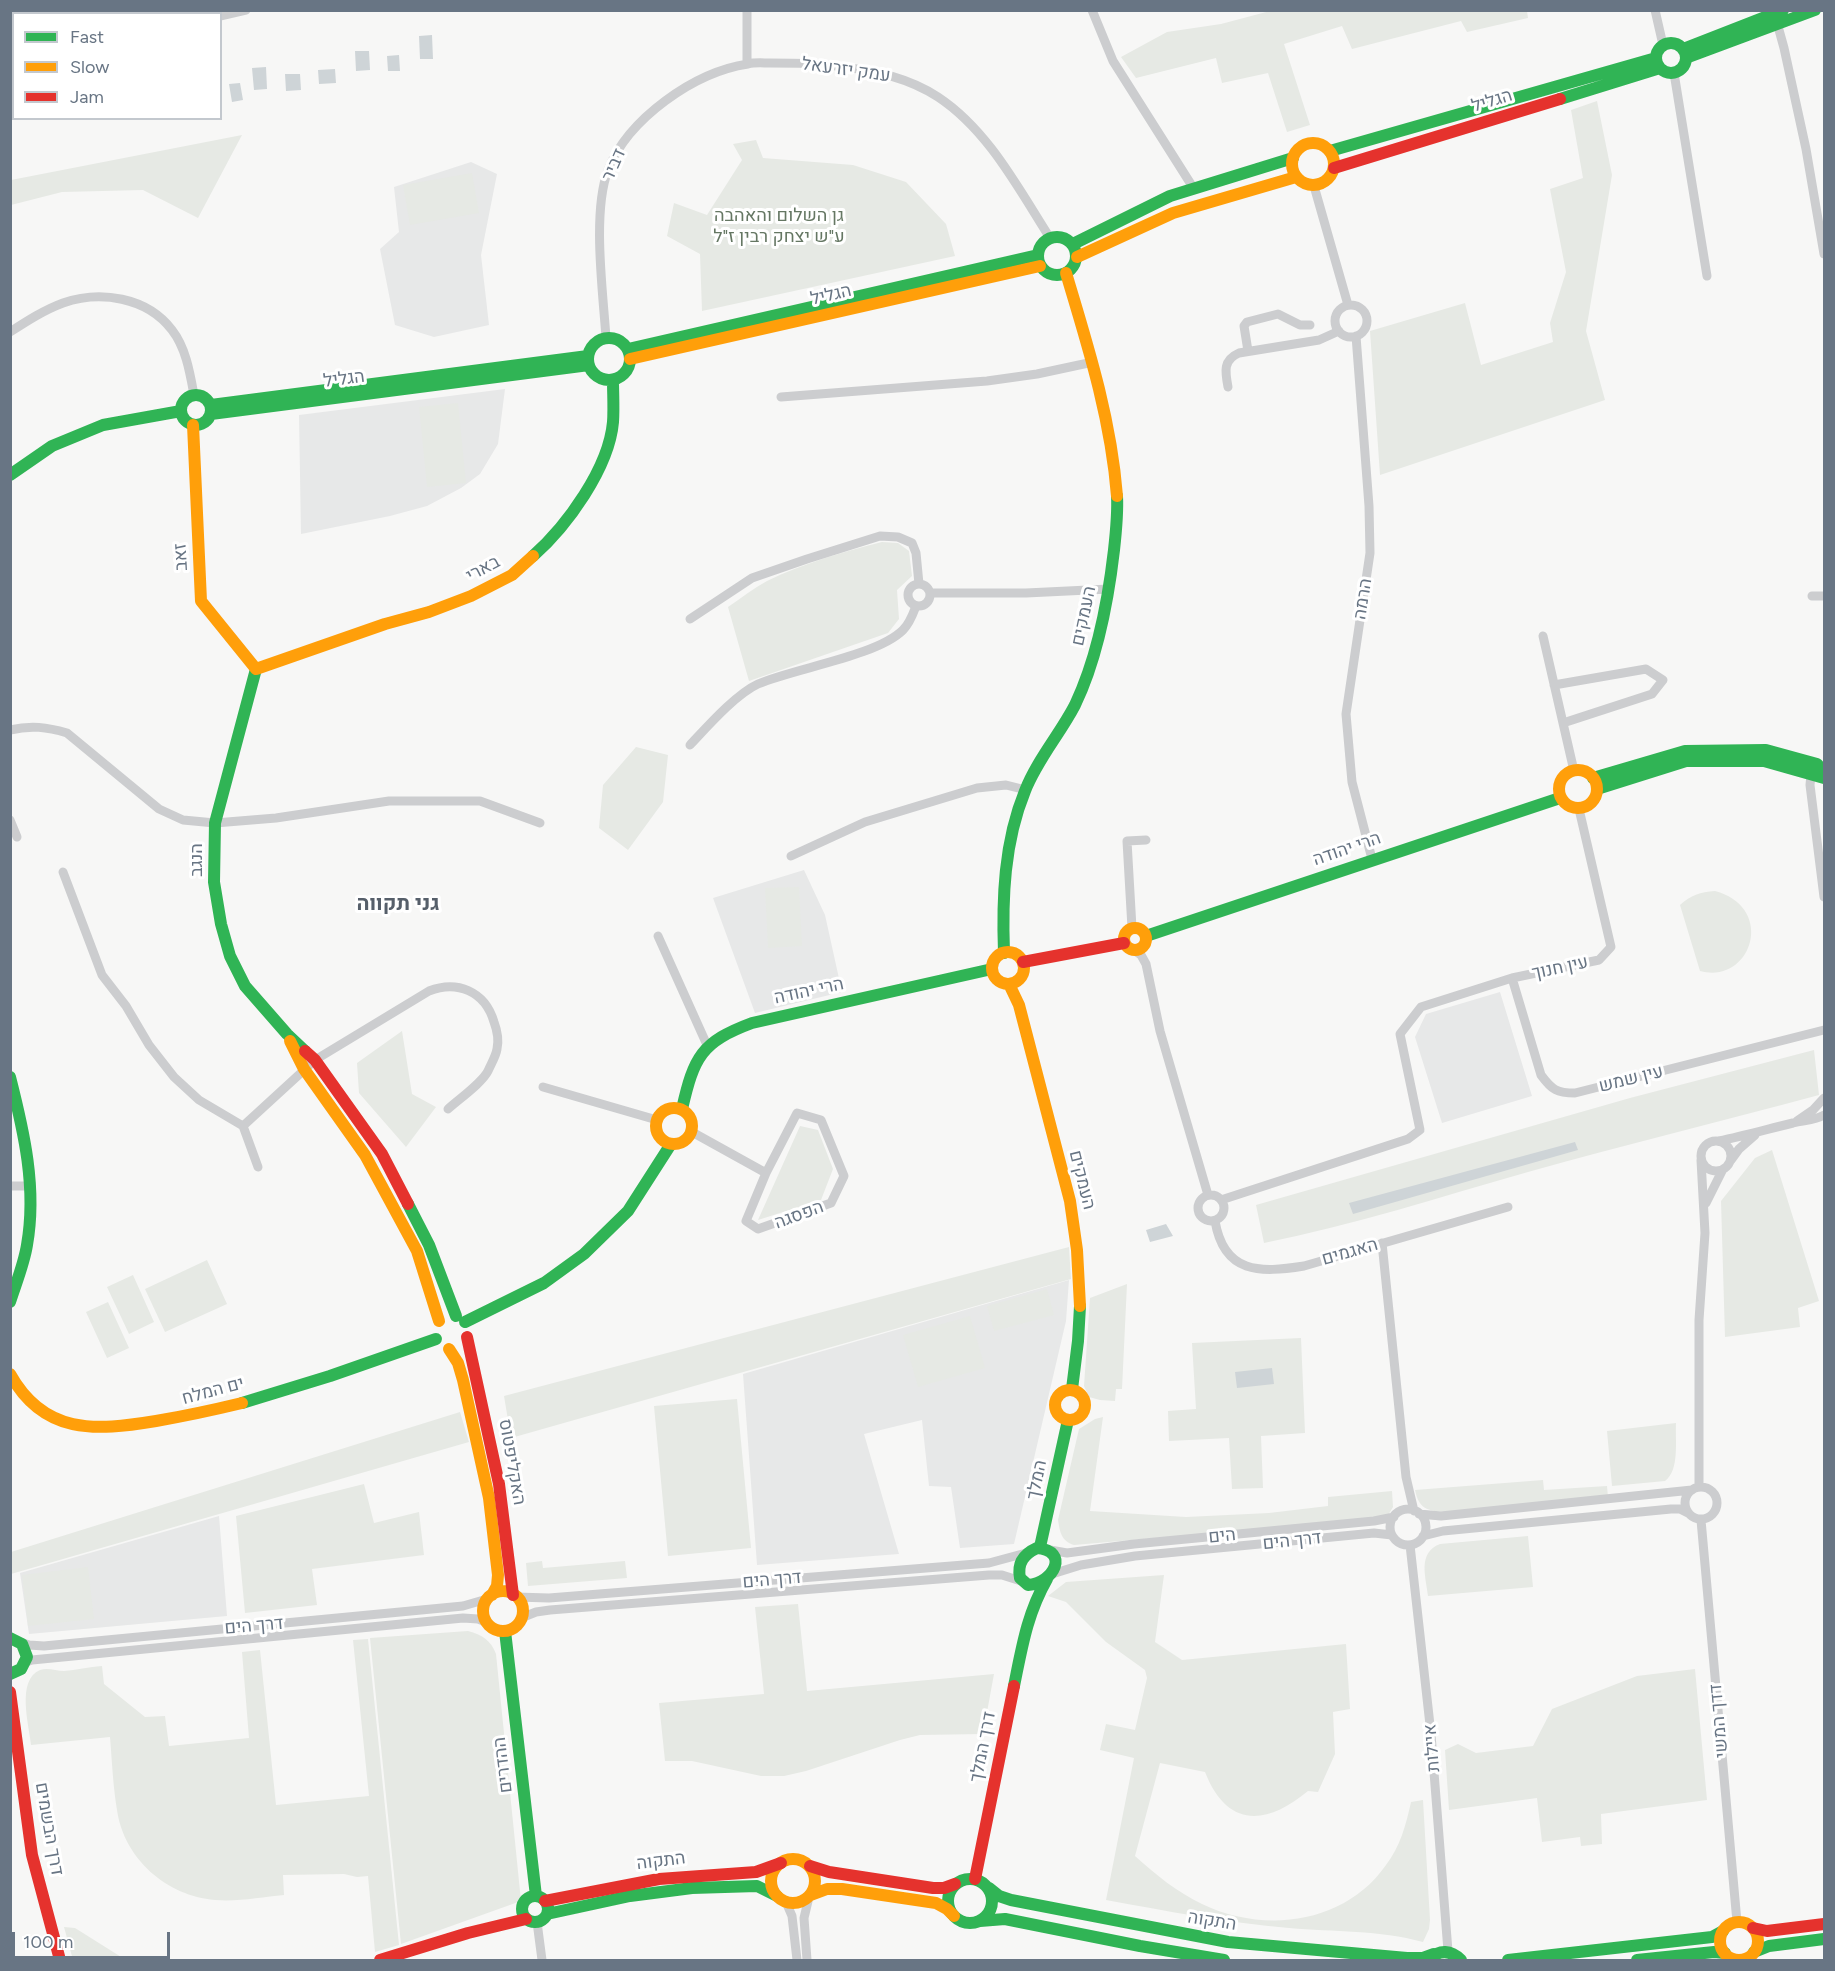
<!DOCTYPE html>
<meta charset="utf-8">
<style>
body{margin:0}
#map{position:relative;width:1835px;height:1971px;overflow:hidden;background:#f7f7f6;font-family:Figtree,sans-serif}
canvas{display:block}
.frame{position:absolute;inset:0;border:12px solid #687584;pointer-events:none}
.legend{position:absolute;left:12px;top:12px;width:210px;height:108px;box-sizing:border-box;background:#fff;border:2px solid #c3c8ce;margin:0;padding:8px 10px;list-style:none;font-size:18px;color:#687584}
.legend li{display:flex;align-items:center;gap:12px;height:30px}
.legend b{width:30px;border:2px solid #c3c8ce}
.scale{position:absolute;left:12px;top:1932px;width:158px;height:27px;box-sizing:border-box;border:3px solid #687584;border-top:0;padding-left:8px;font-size:18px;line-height:21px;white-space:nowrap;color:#687584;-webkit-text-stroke:4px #fff;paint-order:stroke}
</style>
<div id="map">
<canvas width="1835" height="1971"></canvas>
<div class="frame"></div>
<ul class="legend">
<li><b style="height:8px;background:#30b455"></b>Fast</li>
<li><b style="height:8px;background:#ff9f0a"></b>Slow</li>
<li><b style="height:8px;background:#e5322d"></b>Jam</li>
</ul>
<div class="scale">100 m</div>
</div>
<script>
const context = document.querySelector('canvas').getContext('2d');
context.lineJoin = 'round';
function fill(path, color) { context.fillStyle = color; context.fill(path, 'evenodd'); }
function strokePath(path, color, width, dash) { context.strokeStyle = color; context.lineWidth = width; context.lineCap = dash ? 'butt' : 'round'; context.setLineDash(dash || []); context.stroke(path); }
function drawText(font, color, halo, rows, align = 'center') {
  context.font = font + ' Figtree,Heebo,sans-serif'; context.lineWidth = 6; context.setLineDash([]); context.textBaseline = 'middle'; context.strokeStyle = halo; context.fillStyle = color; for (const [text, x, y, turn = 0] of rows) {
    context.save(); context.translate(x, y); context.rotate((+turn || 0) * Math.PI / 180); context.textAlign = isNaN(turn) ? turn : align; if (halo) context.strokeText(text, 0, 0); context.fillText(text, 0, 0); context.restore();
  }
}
const built = new Path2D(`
 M471 162 497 174 481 255 489 325 434 337 395 325 380 249 399 232 394 187Z
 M505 389 498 444 480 474 461 488 427 506 390 516 301 534 299 415Z
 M804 870 825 915 842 992 755 1013 713 898Z
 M1500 992 1532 1096 1442 1123 1415 1037 1426 1014Z
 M1069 1280 1066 1321 1014 1544 960 1548 951 1487 929 1486 922 1420 864 1434 899 1554 757 1565 743 1374Z
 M219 1516 227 1616 29 1634 20 1573Z`);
const green = new Path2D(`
 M1527 11 1528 18 1467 32 1461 21 1352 49 1342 26 1284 44 1310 125 1287 132 1268 73 1222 83 1216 58 1136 78 1121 57 1167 32 1221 24 1270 11Z
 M1597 101 1612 175 1586 331 1605 400 1380 475 1370 331 1465 303 1481 365 1553 342 1550 323 1566 272 1550 189 1583 178 1571 110Z
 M242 135 198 218 143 190 62 192 11 205V180Z
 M756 140 763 158 853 165 906 182 946 224 955 256 702 311 700 254 667 236 674 203 707 215 742 160 733 144Z
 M472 173 479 213 410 225 403 185Z
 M458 403 466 483 427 487 419 407Z
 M882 542 898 543 909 551 912 576 897 590 899 619 888 633 749 681 728 607C741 598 754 588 767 581 804 563 843 552 882 542Z
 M636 747 668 755 663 802 628 850 599 828 603 785Z
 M799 887 802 946 768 948 765 888Z
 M1715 891C1777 908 1751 985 1700 971L1680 905C1691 895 1700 892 1715 891Z
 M402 1031 412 1094 436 1107 406 1147 359 1093 357 1063Z
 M1814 1050 1819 1095C1722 1121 1624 1145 1528 1172 1440 1197 1354 1225 1264 1243L1256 1205 1630 1098Z
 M800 1126 818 1130 833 1169 821 1200 758 1220Z
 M1772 1150 1819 1301 1798 1308 1800 1327 1725 1337 1721 1201 1755 1158Z
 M1069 1247 1071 1279 511 1438 504 1396Z
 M207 1260 227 1304 165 1332 145 1289Z
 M133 1275 154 1322 129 1334 107 1287Z
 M1127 1284 1122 1389H1116L1115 1401 1100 1400 1089 1397 1084 1386 1090 1298Z
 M1047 1289 1054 1315 994 1331 987 1306Z
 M108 1302 129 1348 107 1358 86 1312Z
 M970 1316 985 1368 918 1387 903 1335Z
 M1301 1338 1305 1433 1261 1436 1263 1488 1232 1489 1229 1438 1169 1441 1168 1411 1196 1409 1192 1343Z
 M737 1399 751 1548 668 1556 654 1406Z
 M460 1412 469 1442 11 1574V1552Z
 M1103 1417 1090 1511 1186 1517 1269 1513 1328 1506V1497L1392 1491 1393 1507 1387 1517 1375 1519 1074 1545C1061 1541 1060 1532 1058 1520L1079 1429 1095 1419Z
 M1676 1423C1675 1440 1680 1470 1665 1481L1612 1486 1607 1431Z
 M1543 1480 1544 1490 1607 1486 1608 1497 1446 1512C1427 1511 1419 1509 1415 1490Z
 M364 1484 374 1523 419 1512 424 1555 312 1569 317 1605 245 1613 236 1516Z
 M1528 1536 1533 1587 1428 1596C1426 1577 1417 1553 1440 1544Z
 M542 1561 543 1568 625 1561 627 1578 528 1586 526 1563Z
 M88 1567 94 1619 28 1626 22 1575Z
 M1164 1575 1155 1642 1182 1660 1346 1644 1350 1709 1333 1712 1335 1754 1318 1792 1308 1791C1266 1826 1227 1828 1205 1772L1160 1763 1135 1856C1156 1875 1177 1892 1202 1904 1264 1934 1345 1924 1386 1865 1400 1847 1406 1825 1411 1802L1423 1800 1430 1920 1429 1929 1423 1942C1379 1930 1334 1932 1289 1928 1228 1923 1167 1911 1106 1900L1134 1758 1100 1750 1106 1724 1135 1730 1147 1678 1145 1670 1106 1642 1066 1602 1048 1596 1066 1582Z
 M798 1604 807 1691 994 1674 983 1734 920 1735 900 1740 806 1771 784 1776H761L692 1761H665L659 1703 764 1694 755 1607Z
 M468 1631C482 1635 491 1640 496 1654L521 1901 401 1944 370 1638Z
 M368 1639 399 1945 375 1952 368 1876 357 1877 344 1874 283 1875 284 1895C262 1897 238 1902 215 1900 167 1896 124 1859 117 1810 113 1786 112 1761 110 1737L31 1745C29 1725 16 1680 40 1670 48 1667 56 1671 64 1671 76 1670 89 1667 102 1666L104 1684 145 1717 165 1716 169 1746 249 1738 242 1652 260 1650 276 1805 369 1796 353 1640Z
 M1695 1669 1707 1800 1601 1814 1602 1844 1581 1846 1580 1837 1542 1842 1537 1798 1449 1810 1445 1750 1458 1744 1476 1753 1533 1746 1552 1709 1637 1676Z
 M64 1927 75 1928 126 1960H73Z`);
const water = new Path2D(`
 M432 35 433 59H420L419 36Z
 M355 51H369L370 70 356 71Z
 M399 55 400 71H388L387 56Z
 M266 67 267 89 254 90 252 68Z
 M335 69 336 83 319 84 318 70Z
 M285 74H300L301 90 286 91Z
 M240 83 243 100 232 102 229 84Z
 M1575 1142 1578 1150 1353 1214 1349 1203Z
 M1166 1224 1173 1236 1150 1242 1146 1230Z
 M1272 1368 1274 1384 1237 1388 1235 1372Z`);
const street = new Path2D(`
 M747 10V64
 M1092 10 1113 61 1194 189
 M1655 10 1663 45
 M220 16 246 10
 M1776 19 1784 48 1806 149 1824 254
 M1674 73 1707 276
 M1314 186 1348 305
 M1335 321a16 16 0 1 1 32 0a16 16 0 1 1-32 0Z
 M10 332C27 321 44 310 63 303 100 290 147 297 172 330 186 348 190 373 194 395
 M1356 336 1369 506 1370 553 1346 714 1352 782 1372 859
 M606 338C603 291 592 213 608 170 628 119 694 72 748 64 755 62 763 63 770 63 795 63 818 63 843 67 876 71 909 78 938 97 988 130 1018 188 1050 238
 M1248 351 1244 326 1247 322 1278 314 1300 325H1310
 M1228 387C1225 371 1223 360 1239 353L1319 340 1339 331
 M781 397 987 381 1037 374 1093 362
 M908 595a11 11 0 1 1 22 0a11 11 0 1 1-22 0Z
 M930 593H1026L1109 589
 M1812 596H1824
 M690 619 752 578 807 559 880 536 898 537 912 543 916 553 919 584
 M1543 636 1574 771
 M1554 685 1646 669 1663 680 1652 694 1563 723
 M10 730C31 725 47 727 67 733L159 809 183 820 215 823 276 818 389 801H480L540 823
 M690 745C707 727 736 694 758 684 795 668 877 656 903 630 910 623 913 614 916 606
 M1811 774 1810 785 1824 897
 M10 820 17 837
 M791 856 865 822 977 788 1006 785 1026 790
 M63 872 102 975 126 1006 149 1045 174 1077 199 1100 243 1126
 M1132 928 1127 841 1146 840
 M658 936 707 1045
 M1134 950 1141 955 1146 964 1160 1031 1208 1195
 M1512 978 1541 1075C1552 1090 1557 1093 1575 1093L1824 1030
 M543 1087 657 1120
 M797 1113 821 1120 844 1176 831 1203 758 1229 746 1221 766 1173Z
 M1797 1121 1813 1110 1824 1098
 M692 1132 766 1173
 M1701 1156a15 15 0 1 1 30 0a15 15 0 1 1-30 0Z
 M1719 1141C1744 1136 1768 1129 1793 1123 1804 1120 1814 1121 1824 1115
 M1731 1160 1739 1149 1755 1135
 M258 1167 243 1126 315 1060 429 991C457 980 485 991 494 1022 497 1030 499 1040 497 1049 496 1056 491 1064 488 1071 482 1083 459 1099 448 1109
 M10 1186H31
 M1198 1208a13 13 0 1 1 26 0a13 13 0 1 1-26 0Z
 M1221 1200 1408 1139 1420 1130 1400 1034 1421 1007 1512 978 1599 960 1611 947 1579 809
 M1706 1203 1722 1171
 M1215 1221C1224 1274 1260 1273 1304 1266L1508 1207
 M1382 1243 1406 1477 1414 1511
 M1685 1503a16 16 0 1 1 32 0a16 16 0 1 1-32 0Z
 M1699 1487V1320L1705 1233 1701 1160
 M1390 1527a18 18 0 1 1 36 0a18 18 0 1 1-36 0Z
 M1419 1514 1441 1516 1692 1490
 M1701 1520 1737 1922
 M1423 1536 1443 1531 1671 1509H1680L1688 1513
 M1410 1545 1431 1734 1448 1951
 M1050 1550 1067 1553 1134 1544 1374 1521 1394 1517
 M1052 1574 1081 1565 1135 1556 1374 1533 1392 1535
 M516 1597 549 1598 989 1563 1026 1553
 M521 1618 536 1612 550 1610 989 1575H1002L1021 1581
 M20 1642 29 1645 44 1646 463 1606 487 1599
 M26 1662 32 1660 463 1618 478 1619 486 1622
 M786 1902 792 1916 797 1960
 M537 1922 542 1960
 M807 1960 804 1918 809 1897`);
const fast = new Path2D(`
 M1656 58a15 15 0 1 1 30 0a15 15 0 1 1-30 0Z
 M1683 49 1783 10
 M1686 58 1815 10
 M1560 99 1660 68
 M1330 151 1656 58
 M1038 256a19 19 0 1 1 38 0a19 19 0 1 1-38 0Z
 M1073 244 1170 196 1293 158
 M588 359a21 21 0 1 1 42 0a21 21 0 1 1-42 0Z
 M628 349 1038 255
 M181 410a15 15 0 1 1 30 0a15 15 0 1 1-30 0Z
 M211 405 588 356
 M211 414 589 365
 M10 475 52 446 103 425 181 411
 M533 556C567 526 609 468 613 422 614 408 613 394 613 380
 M256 669 215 823 214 882 221 924 230 956 245 986 287 1034 305 1051
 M1593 778 1685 751 1766 750 1817 764 1824 772
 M1597 789 1686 761H1764L1824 778
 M1146 936 1560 798
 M1004 953C1002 899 1004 842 1025 791 1037 760 1060 734 1075 705 1098 657 1108 602 1114 550 1116 532 1118 514 1117 496
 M10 1077C24 1132 37 1188 27 1245 24 1264 16 1283 10 1302
 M682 1109C694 1057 701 1042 752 1023L992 969
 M408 1204 429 1245 456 1316
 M465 1322 544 1283 584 1254 628 1211 671 1144
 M1072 1389 1078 1341 1080 1306
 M242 1403 330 1376 436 1339
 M1040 1547 1068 1420
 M1037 1548C1070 1551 1054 1583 1028 1585L1020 1578C1017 1563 1024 1554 1037 1548Z
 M505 1631 536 1896
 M10 1638 22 1644 27 1657 21 1669 10 1674
 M1014 1686C1022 1647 1027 1614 1047 1579
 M948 1901a22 22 0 1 1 44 0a22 22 0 1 1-44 0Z
 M989 1888 999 1896 1011 1900 1228 1942 1407 1958H1423L1434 1954
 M522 1909a13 13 0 1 1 26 0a13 13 0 1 1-26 0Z
 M547 1914 630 1896 692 1888 757 1886 777 1896
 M980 1921 1005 1919 1140 1946 1224 1960
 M1754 1952 1769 1946 1824 1939
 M1429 1959C1440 1949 1451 1950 1461 1960
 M1508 1960 1712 1937 1723 1931
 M1637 1960 1714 1952 1725 1953`);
const slow = new Path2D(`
 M1292 164a21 21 0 1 1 42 0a21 21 0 1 1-42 0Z
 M1077 257 1173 213 1296 177
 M1066 273C1088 346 1111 419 1117 496
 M630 359 1040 266
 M193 425 201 601 256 669
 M256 669 385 624 429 612 471 596 512 575 533 556
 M1559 789a19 19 0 1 1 38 0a19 19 0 1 1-38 0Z
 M1124 939a11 11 0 1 1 22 0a11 11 0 1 1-22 0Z
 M992 968a16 16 0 1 1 32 0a16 16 0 1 1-32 0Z
 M1009 984 1019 1005 1070 1201 1077 1250 1080 1306
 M290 1041 304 1069 365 1155 417 1251 439 1321
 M656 1126a18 18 0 1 1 36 0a18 18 0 1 1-36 0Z
 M449 1349 458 1363 463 1380 489 1498 498 1575 497 1586 492 1595
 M10 1374C44 1435 95 1431 156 1421 185 1416 213 1410 242 1403
 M1055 1405a15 15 0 1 1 30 0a15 15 0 1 1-30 0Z
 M483 1611a20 20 0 1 1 40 0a20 20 0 1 1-40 0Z
 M771 1881a22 22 0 1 1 44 0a22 22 0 1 1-44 0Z
 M811 1895 827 1889H842L936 1903 947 1909 954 1916
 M1720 1941a19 19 0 1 1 38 0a19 19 0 1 1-38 0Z`);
const jam = new Path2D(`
 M1334 168 1560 99
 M1023 962 1124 943
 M305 1051 315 1060 382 1154 408 1204
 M467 1337 499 1484 513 1595
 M10 1692 32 1855 60 1960
 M810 1866 829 1872 933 1888H944L955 1884
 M975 1879 1014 1686
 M545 1901 659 1879 756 1872 781 1863
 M1753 1928 1767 1931 1824 1924
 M380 1960 468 1933 526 1919`);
const streetNames = [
 ["עמק יזרעאל",846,70,8],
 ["הגליל",1492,101,-17],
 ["דביר",614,165,-66],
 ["הגליל",831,295,-13],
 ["הגליל",344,379,-7],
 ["זאב",181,557,-93],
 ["בארי",483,569,-28],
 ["הרמה",1363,599,-81],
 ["העמקים",1084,616,-78],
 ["הרי יהודה",1347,849,-19],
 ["הנגב",197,860,-90],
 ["עין חנוך",1560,968,-12],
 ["הרי יהודה",809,991,-12],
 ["עין שמש",1631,1079,-14],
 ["העמקים",1082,1180,76],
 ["הפסגה",799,1215,-20],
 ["האגמים",1350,1252,-16],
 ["ים המלח",213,1391,-15],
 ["האקליפטוס",512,1462,80],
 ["המלך",1037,1480,-78],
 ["הים",1222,1536,-6],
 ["דרך הים",1292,1541,-6],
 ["דרך הים",772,1580,-5],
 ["דרך הים",254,1626,-5],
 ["דדך המשי",1719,1721,-95],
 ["דרך המלך",983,1747,-79],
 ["איילות",1432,1748,-95],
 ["ההדרים",503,1765,-97],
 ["דרך הבשמים",49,1829,80],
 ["התקוה",661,1861,-7],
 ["התקוה",1212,1921,9]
];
const parkNames = [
 ["גן השלום והאהבה",779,216],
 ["ע\"ש יצחק רבין ז\"ל",779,237]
];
const quarterNames = [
 ["גני תקווה",398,904]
];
fill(built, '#e7e8e8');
fill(green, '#e6e9e4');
fill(water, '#ced4d7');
strokePath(street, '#cccdcf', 9);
strokePath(fast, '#30b455', 12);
strokePath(slow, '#ff9f0a', 12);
strokePath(jam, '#e5322d', 12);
drawText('18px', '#687584', '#fff', streetNames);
drawText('18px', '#657763', '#fff', parkNames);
drawText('bold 21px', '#565f6a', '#fff', quarterNames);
</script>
